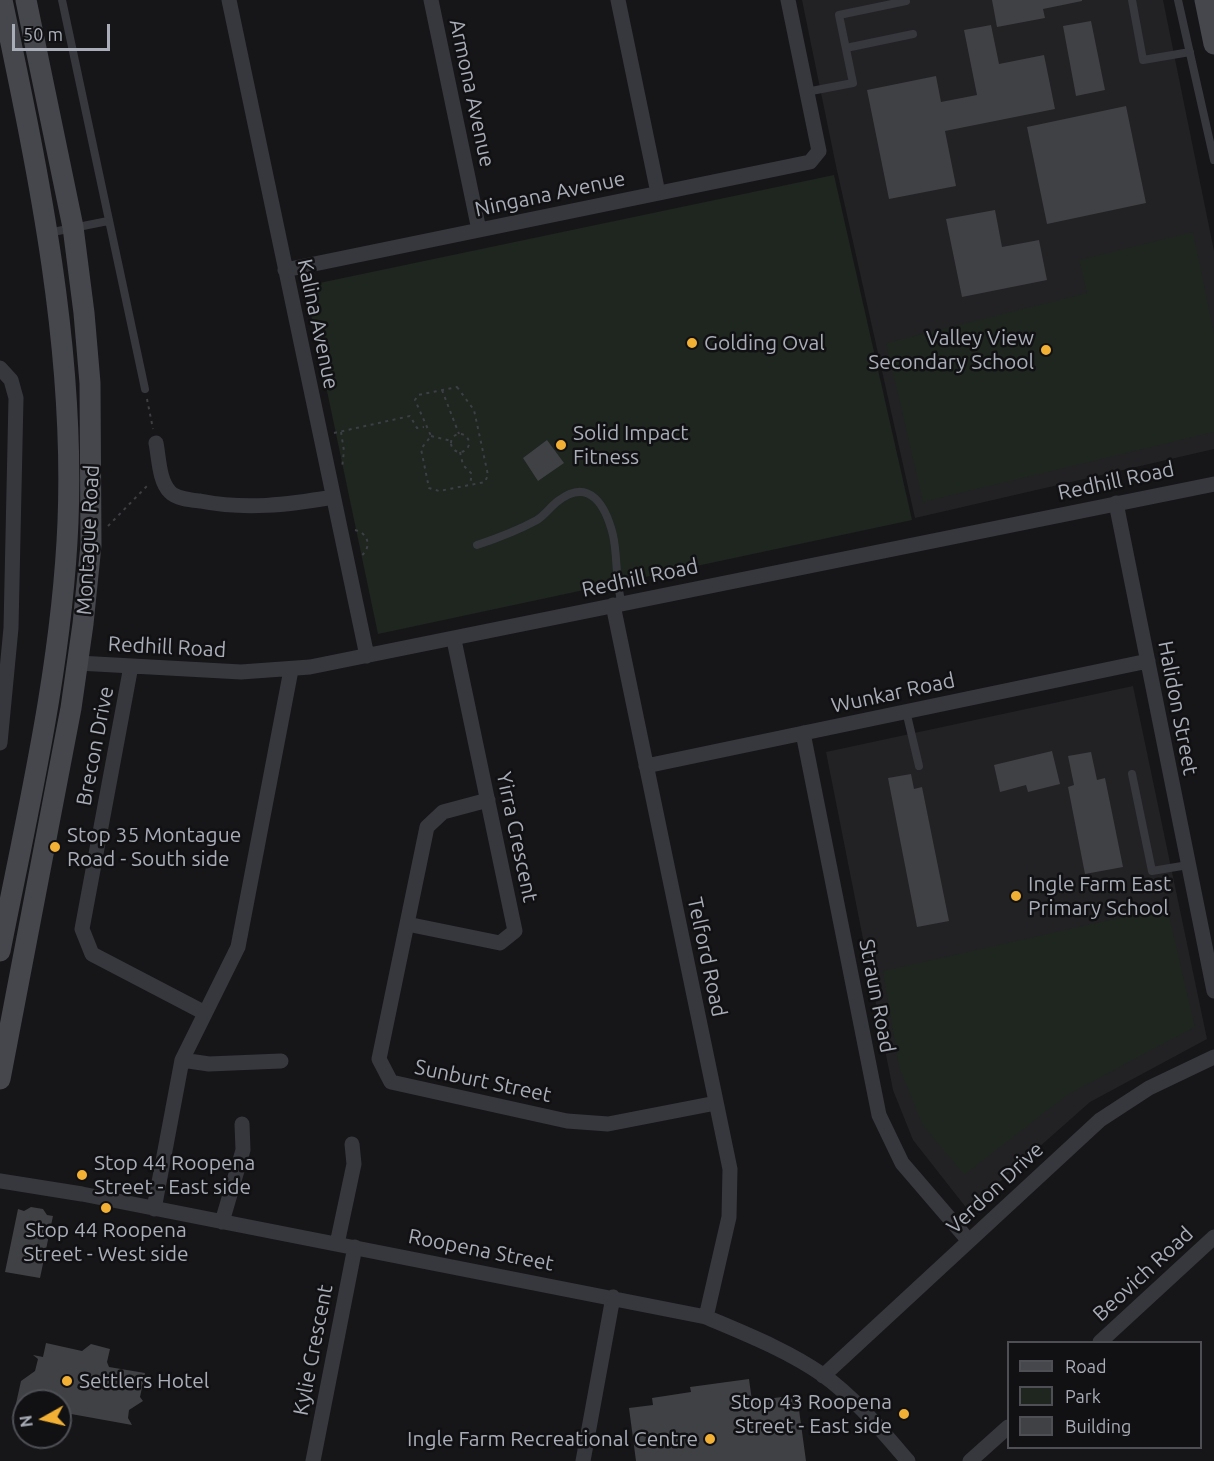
<!DOCTYPE html>
<style>
body{margin:0}
#map{position:relative;width:1214px;height:1461px;overflow:hidden;background:#161618;font-family:Ubuntu,sans-serif}
canvas{display:block}
.legend{position:absolute;left:1007px;top:1341px;width:195px;height:108px;box-sizing:border-box;background:#111113;border:2px solid #4d4f55;margin:0;padding:8px 10px;list-style:none;font-size:18px;color:#a8adb8}
.legend li{display:flex;align-items:center;gap:12px;height:30px}
.legend b{width:30px;border:2px solid #4d4f55}
.north{position:absolute;left:12px;top:1389px;width:60px;height:60px;box-sizing:border-box;background:#111113;border:2px solid #4d4f55;border-radius:50%;rotate:262deg;font-size:16px;font-weight:700;line-height:24px;text-align:center;color:#a8adb8}
.north::after{content:'';display:block;margin:auto;width:21px;height:27px;background:#f2b134;clip-path:polygon(50% 0,100% 100%,50% 72%,0 100%)}
.scale{position:absolute;left:12px;top:24px;width:98px;height:27px;box-sizing:border-box;border:3px solid #a8adb8;border-top:0;padding-left:8px;font-size:18px;line-height:21px;white-space:nowrap;color:#a8adb8;-webkit-text-stroke:4px #111113;paint-order:stroke}
</style>
<div id="map">
<canvas width="1214" height="1461"></canvas>
<ul class="legend">
<li><b style="height:8px;background:#45474d"></b>Road</li>
<li><b style="height:16px;background:#1e261f"></b>Park</li>
<li><b style="height:16px;background:#404145"></b>Building</li>
</ul>
<div class="north">N</div>
<div class="scale">50 m</div>
</div>
<script>
const context = document.querySelector('canvas').getContext('2d');
context.lineJoin = 'round';
function fill(path, color) { context.fillStyle = color; context.fill(path, 'evenodd'); }
function strokePath(path, color, width, dash) { context.strokeStyle = color; context.lineWidth = width; context.lineCap = dash ? 'butt' : 'round'; context.setLineDash(dash || []); context.stroke(path); }
function drawText(font, color, halo, rows, align = 'center') {
  context.font = font + ' Ubuntu,sans-serif'; context.lineWidth = 5; context.setLineDash([]); context.textBaseline = 'middle'; context.strokeStyle = halo; context.fillStyle = color; for (const [text, x, y, turn = 0] of rows) {
    context.save(); context.translate(x, y); context.rotate((+turn || 0) * Math.PI / 180); context.textAlign = isNaN(turn) ? turn : align; if (halo) context.strokeText(text, 0, 0); context.fillText(text, 0, 0); context.restore();
  }
}
const built = new Path2D(`
 M802 0H1163L1214 251V449L915 518 836 166Z
 M1133 686 1207 1039 1090 1102 968 1210 913 1140 893 1090 826 752Z`);
const green = new Path2D(`
 M834 175 912 520 378 634 305 286Z
 M1193 232 1214 333V432L923 502 886 343 1087 293 1079 260Z
 M1167 907 1195 1027 1069 1094 964 1175 922 1124 899 1067 883 971Z`);
const building = new Path2D(`
 M992 0H1082V1L1043 9 1045 18 997 27Z
 M1091 21 1105 90 1076 96 1063 26Z
 M991 25 999 64 1044 55 1055 109 945 131 956 186 889 199 867 90 936 76 941 102 977 95 964 30Z
 M1126 106 1146 203 1047 224 1027 127Z
 M995 210 1002 247 1039 240 1047 280 962 297 946 219Z
 M547 440 564 463 538 481 523 458Z
 M1052 751 1060 784 1028 792 1026 785 1000 792 994 765Z
 M1091 752 1097 780 1105 778 1123 867 1085 874 1068 787 1074 785 1068 756Z
 M911 774 914 789 922 787 949 921 917 927 888 778Z
 M31 1207 43 1209 47 1215 53 1216 40 1278 5 1272 18 1209 24 1211Z
 M46 1343 82 1351 91 1344 110 1349 107 1362 109 1367 145 1373 140 1397 143 1401 129 1410 128 1418 132 1425 60 1412V1401H24V1410L15 1408 21 1381 35 1371 38 1359 33 1355 43 1357Z
 M749 1379 752 1401 797 1395 806 1461H636L629 1408 653 1405 652 1398 691 1392 690 1387Z`);
const path = new Path2D(`
 M457 387 474 410 488 475 485 482 439 491 429 488 421 449 431 436 415 400 418 395Z
 M442 390 459 434
 M147 399 153 429
 M341 432 344 451 342 468
 M334 433 410 416 417 428 424 427
 M451 443a9 9 0 1 1 18 0a9 9 0 1 1-18 0Z
 M431 436 452 441
 M460 452 463 465 472 474 470 484
 M108 526 148 485
 M355 530C368 533 373 547 360 557`);
const lane = new Path2D(`
 M62 0 145 389
 M1132 0 1143 60 1190 52
 M1178 0 1214 160
 M846 48 913 34
 M806 92 853 83 839 15 906 1
 M48 233 108 221
 M477 545C498 538 517 531 537 520 545 515 550 507 558 501 590 476 606 507 613 535 618 558 615 581 622 604
 M906 711 919 766
 M1132 774 1152 871 1188 865`);
const street = new Path2D(`
 M229 0 367 656
 M431 0 479 230
 M618 0 658 193
 M285 270 810 162 819 151 788 0
 M0 368 11 380 16 398 11 628 0 743
 M156 443C159 458 159 481 170 492 177 499 190 500 200 501 246 510 287 505 333 497
 M1116 503 1214 991
 M613 605 730 1169 729 1217 706 1317
 M78 663 241 672 310 667 1214 484
 M131 666 82 929 92 954 205 1013
 M803 733 879 1115 902 1163 969 1241
 M646 766 1148 661
 M488 800 443 812 427 827 379 1059 391 1082 567 1121 608 1124 716 1103
 M407 924 500 943 515 931 454 640
 M182 1060 209 1064 281 1061
 M0 1181 82 1194 706 1317C746 1334 787 1350 823 1375 855 1398 882 1431 908 1461
 M154 1209 182 1060 238 947 291 670
 M222 1222 243 1150 242 1124
 M337 1244 354 1164 352 1144
 M1100 1342 1214 1237
 M823 1376 1100 1120 1149 1088 1214 1057
 M313 1461 355 1247
 M583 1461 613 1297
 M970 1461 1008 1427`);
const secondary = new Path2D(`
 M1205 0 1214 44
 M0 951C28 809 62 667 68 522 75 345 38 172 2 0
 M0 1079 71 708 83 624 91 545 90 383 84 313 73 227 26 0`);
const markers = [
 [692,343,6,"#f2b134"],
 [1046,350,6,"#f2b134"],
 [561,445,6,"#f2b134"],
 [55,847,6,"#f2b134"],
 [1016,896,6,"#f2b134"],
 [82,1175,6,"#f2b134"],
 [106,1208,6,"#f2b134"],
 [67,1381,6,"#f2b134"],
 [904,1414,6,"#f2b134"],
 [710,1439,6,"#f2b134"]
];
const streetNames = [
 ["Armona Avenue",472,93,78],
 ["Ningana Avenue",550,194,-12],
 ["Kalina Avenue",318,324,78],
 ["Redhill Road",1116,481,-12],
 ["Montague Road",88,540,-87],
 ["Redhill Road",640,578,-12],
 ["Redhill Road",167,647,3],
 ["Wunkar Road",893,693,-12],
 ["Halidon Street",1178,708,79],
 ["Brecon Drive",95,746,-79],
 ["Yirra Crescent",517,837,78],
 ["Telford Road",707,957,78],
 ["Straun Road",877,996,79],
 ["Sunburt Street",483,1081,12],
 ["Verdon Drive",995,1188,-43],
 ["Roopena Street",481,1250,11],
 ["Beovich Road",1143,1274,-43],
 ["Kylie Crescent",313,1350,-79]
];
const poiNames = [
 ["Valley View",1034,338,"right"],
 ["Secondary School",1034,362,"right"],
 ["Golding Oval",704,343],
 ["Solid Impact",573,433],
 ["Fitness",573,457],
 ["Stop 35 Montague",67,835],
 ["Road - South side",67,859],
 ["Ingle Farm East",1028,884],
 ["Primary School",1028,908],
 ["Stop 44 Roopena",94,1163],
 ["Street - East side",94,1187],
 ["Stop 44 Roopena",106,1230,"center"],
 ["Street - West side",106,1254,"center"],
 ["Settlers Hotel",79,1381],
 ["Stop 43 Roopena",892,1402,"right"],
 ["Street - East side",892,1426,"right"],
 ["Ingle Farm Recreational Centre",698,1439,"right"]
];
fill(built, '#222225');
fill(green, '#1e261f');
fill(building, '#404145');
strokePath(path, '#3d3f44', 2, [3, 4.5]);
strokePath(lane, '#37383d', 8);
strokePath(street, '#37383d', 15);
strokePath(secondary, '#45474d', 21);
for (const [x, y, r, color] of markers) { const dot = new Path2D(); dot.arc(x, y, r, 0, 2 * Math.PI); context.fillStyle = color; context.fill(dot); strokePath(dot, '#111113', 2); }
drawText('21px', '#a8adb8', '#111113', streetNames);
drawText('21px', '#a8adb8', '#111113', poiNames, 'left');
</script>
